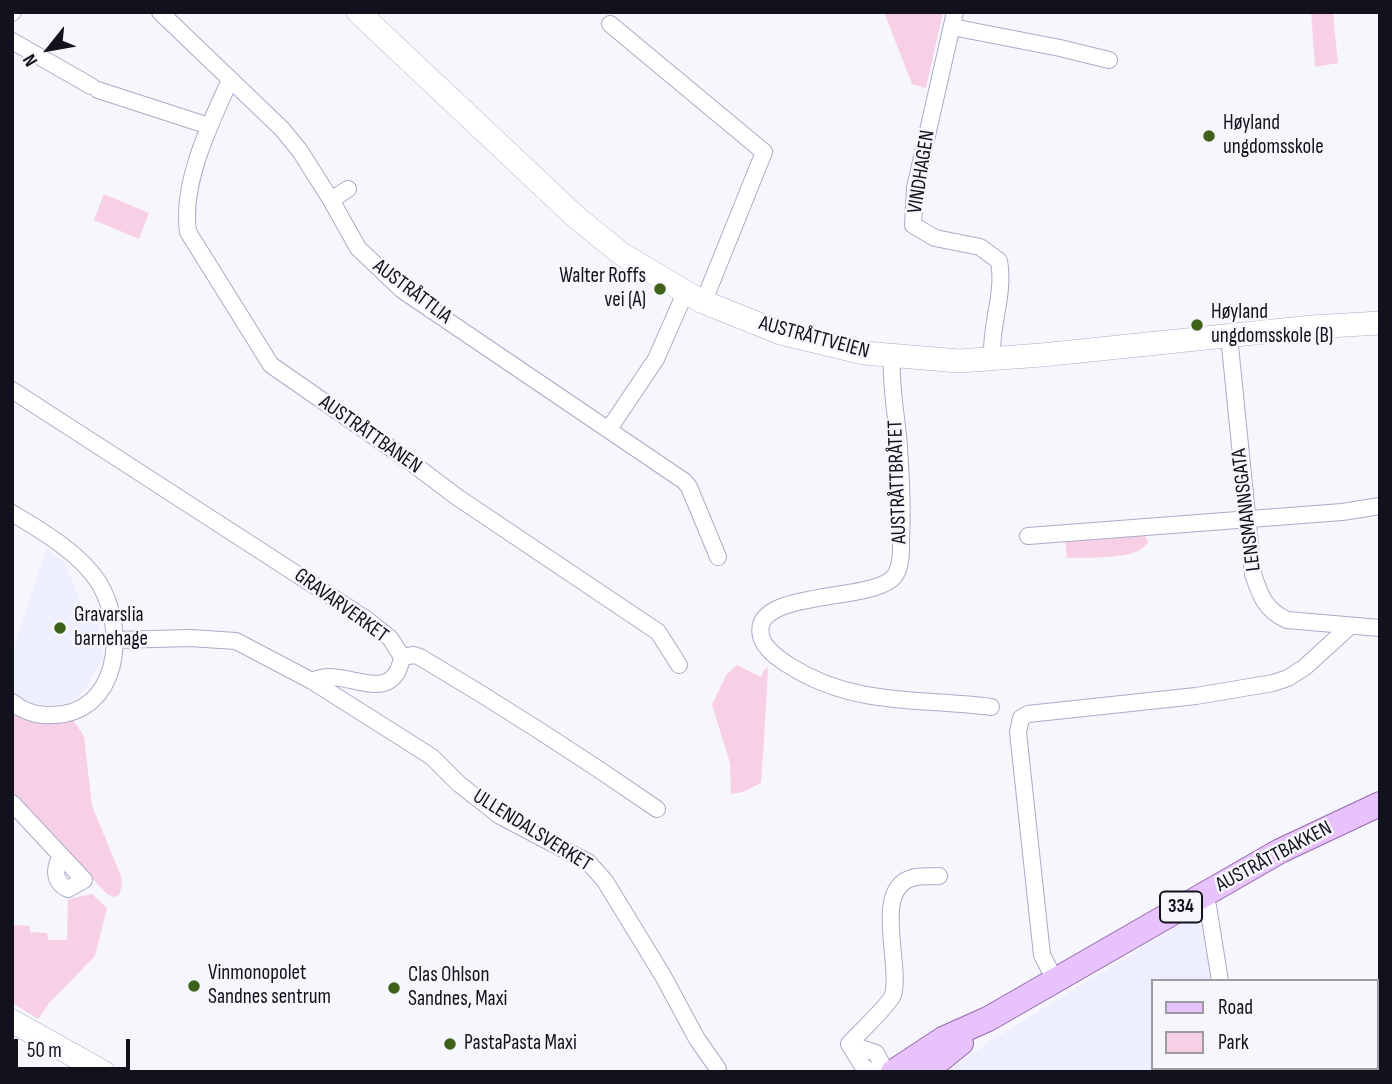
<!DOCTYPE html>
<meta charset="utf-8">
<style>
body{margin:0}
#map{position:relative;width:1392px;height:1084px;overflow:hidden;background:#f6f6fc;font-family:"Sofia Sans Condensed",sans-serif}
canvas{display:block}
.frame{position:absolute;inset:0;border:14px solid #12121c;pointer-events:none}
.legend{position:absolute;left:1151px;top:979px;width:228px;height:91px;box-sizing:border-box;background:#f6f6fc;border:2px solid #9b9ba2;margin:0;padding:9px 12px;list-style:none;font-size:21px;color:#12121c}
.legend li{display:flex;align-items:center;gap:14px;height:35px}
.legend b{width:35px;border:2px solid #9b9ba2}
.north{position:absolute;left:14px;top:14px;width:70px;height:70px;-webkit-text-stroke:5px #f6f6fc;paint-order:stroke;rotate:239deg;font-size:19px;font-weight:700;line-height:28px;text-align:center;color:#12121c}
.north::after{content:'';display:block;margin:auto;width:24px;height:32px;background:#12121c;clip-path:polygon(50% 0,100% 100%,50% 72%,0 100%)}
.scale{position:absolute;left:14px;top:1039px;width:116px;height:32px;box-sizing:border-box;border:4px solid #12121c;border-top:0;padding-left:9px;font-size:21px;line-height:24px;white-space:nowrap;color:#12121c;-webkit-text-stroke:5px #f6f6fc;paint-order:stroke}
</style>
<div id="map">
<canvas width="1392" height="1084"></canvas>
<div class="frame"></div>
<ul class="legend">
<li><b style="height:9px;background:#e8c2fc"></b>Road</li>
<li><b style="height:19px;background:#f8d0e6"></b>Park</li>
</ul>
<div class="north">N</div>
<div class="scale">50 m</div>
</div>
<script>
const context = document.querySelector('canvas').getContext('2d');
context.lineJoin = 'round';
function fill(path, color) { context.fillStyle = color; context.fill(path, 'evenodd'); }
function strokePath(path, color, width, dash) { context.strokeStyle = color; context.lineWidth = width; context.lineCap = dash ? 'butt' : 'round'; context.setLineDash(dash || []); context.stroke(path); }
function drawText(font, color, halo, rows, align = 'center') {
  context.font = font + ' "Sofia Sans Condensed",sans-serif'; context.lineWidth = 5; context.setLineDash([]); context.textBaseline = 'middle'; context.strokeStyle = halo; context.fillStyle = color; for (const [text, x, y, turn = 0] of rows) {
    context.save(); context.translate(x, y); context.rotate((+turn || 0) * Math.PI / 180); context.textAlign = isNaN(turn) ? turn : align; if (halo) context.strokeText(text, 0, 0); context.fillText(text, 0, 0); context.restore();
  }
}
const built = new Path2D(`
 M46 548 65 563 84 612 96 610 104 656 84 691 68 703 48 706 25 701 12 692V644L15 643Z
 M1200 912 1207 915 1216 981H1152V1068H1228L1229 1072H947L990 1041Z`);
const green = new Path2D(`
 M884 12H943L926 88 912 84Z
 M1311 12H1333L1338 63 1315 67Z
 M104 194 149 213 139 239 94 220Z
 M1139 534 1146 537 1148 542C1139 561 1086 557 1067 558L1065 540Z
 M737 665 761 677 764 670 768 667C766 706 764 744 761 783L743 792 731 794 730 763 712 705 726 675Z
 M12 710C36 722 47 724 73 720L84 736 92 806 121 876 122 885 119 895 114 897 107 894 12 794Z
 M92 894 107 908 95 956 50 1002 38 1019 12 1003V925L30 926V932L47 933 48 940H67L68 899Z`);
const street = new Path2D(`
 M160 12 282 129 300 151 331 200 358 248 402 290 684 481 689 487 718 557
 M955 12 915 188 913 225 935 238 980 247 999 261C1005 295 990 324 992 360
 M12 13 13 12
 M610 24 764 152 708 291 701 301
 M952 27 1060 48 1109 60
 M12 41 91 86
 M230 80C210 124 181 183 188 232L271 365 408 460 457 497 658 632 679 665
 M98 90 209 126
 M331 200 348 189
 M1229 336 1253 574C1260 595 1265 610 1287 620L1380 628
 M892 357C890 387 897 417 899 447 901 477 903 508 901 537 901 549 902 563 896 574 880 604 750 587 761 636 764 649 779 659 790 666 853 706 919 698 991 707
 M12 390 366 619 390 638 402 657C394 703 356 676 328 677 323 677 317 679 312 681
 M609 429 656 359 685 293
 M12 513C42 531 80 553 99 583 128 631 119 714 52 715 37 716 23 711 12 702
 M1028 536 1342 512 1380 506
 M116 640 190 638 236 641 312 681 432 757 459 784 500 816 588 862 605 881 663 976 697 1039 718 1069
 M402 657 414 655 420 657C501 705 579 755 657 809
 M12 803 84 880 68 889C53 882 54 868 61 856
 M1208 906 1220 981
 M1055 980 1042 955 1018 732 1021 718 1028 714 1196 696 1273 683 1288 678 1305 667 1350 626
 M849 1044C858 1034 889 1005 893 995 902 967 872 889 912 878 920 875 930 877 939 876
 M849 1044 876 1053 886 1072
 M849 1044 862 1065 870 1072
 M1233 1068V1072`);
const secondary = new Path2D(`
 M358 12 577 218 623 255 701 301 781 333 864 353 959 361 1042 355 1312 327 1380 323
 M12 1021 103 1072`);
const primary = new Path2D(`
 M893 1072 943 1039 988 1019 1280 851 1380 804
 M925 1072 961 1043`);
const markers = [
 [1209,136,7,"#3e621a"],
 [660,289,7,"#3e621a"],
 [1197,325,7,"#3e621a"],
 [60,628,7,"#3e621a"],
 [194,986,7,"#3e621a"],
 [394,988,7,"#3e621a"],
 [450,1044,7,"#3e621a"]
];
const shields = [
 [1181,907,42]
];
const shieldNames = [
 ["334",1181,907]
];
const poiNames = [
 ["Høyland",1223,124],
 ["ungdomsskole",1223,148],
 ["Walter Roffs",646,277,"right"],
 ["vei (A)",646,301,"right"],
 ["Høyland",1211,313],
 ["ungdomsskole (B)",1211,337],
 ["Gravarslia",74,616],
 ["barnehage",74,640],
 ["Vinmonopolet",208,974],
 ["Sandnes sentrum",208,998],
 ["Clas Ohlson",408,976],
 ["Sandnes, Maxi",408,1000],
 ["PastaPasta Maxi",464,1044]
];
const streetNames = [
 ["VINDHAGEN",922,172,-81],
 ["AUSTRÅTTLIA",412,292,37],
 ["AUSTRÅTTVEIEN",814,338,15],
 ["AUSTRÅTTBANEN",370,435,35],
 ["AUSTRÅTTBRÅTET",898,482,-92],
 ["LENSMANNSGATA",1247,510,-97],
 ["GRAVARVERKET",341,606,36],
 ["ULLENDALSVERKET",532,831,32],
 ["AUSTRÅTTBAKKEN",1274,857,-28]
];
fill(built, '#eeeffe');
fill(green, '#f8d0e6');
strokePath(street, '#aaacc8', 18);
strokePath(secondary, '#aaacc8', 24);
strokePath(primary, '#936aac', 26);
strokePath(street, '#fff', 16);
strokePath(secondary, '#fff', 23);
strokePath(primary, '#e8c2fc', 24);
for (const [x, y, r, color] of markers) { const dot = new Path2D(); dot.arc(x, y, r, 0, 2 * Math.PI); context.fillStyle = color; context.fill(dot); strokePath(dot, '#f6f6fc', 2.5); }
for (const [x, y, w] of shields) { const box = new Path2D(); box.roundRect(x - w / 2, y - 15.5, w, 31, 5); context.fillStyle = '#f6f6fc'; context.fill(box); strokePath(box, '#12121c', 2); }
drawText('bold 19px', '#12121c', null, shieldNames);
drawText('21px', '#12121c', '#f6f6fc', poiNames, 'left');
drawText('21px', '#12121c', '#f6f6fc', streetNames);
</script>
